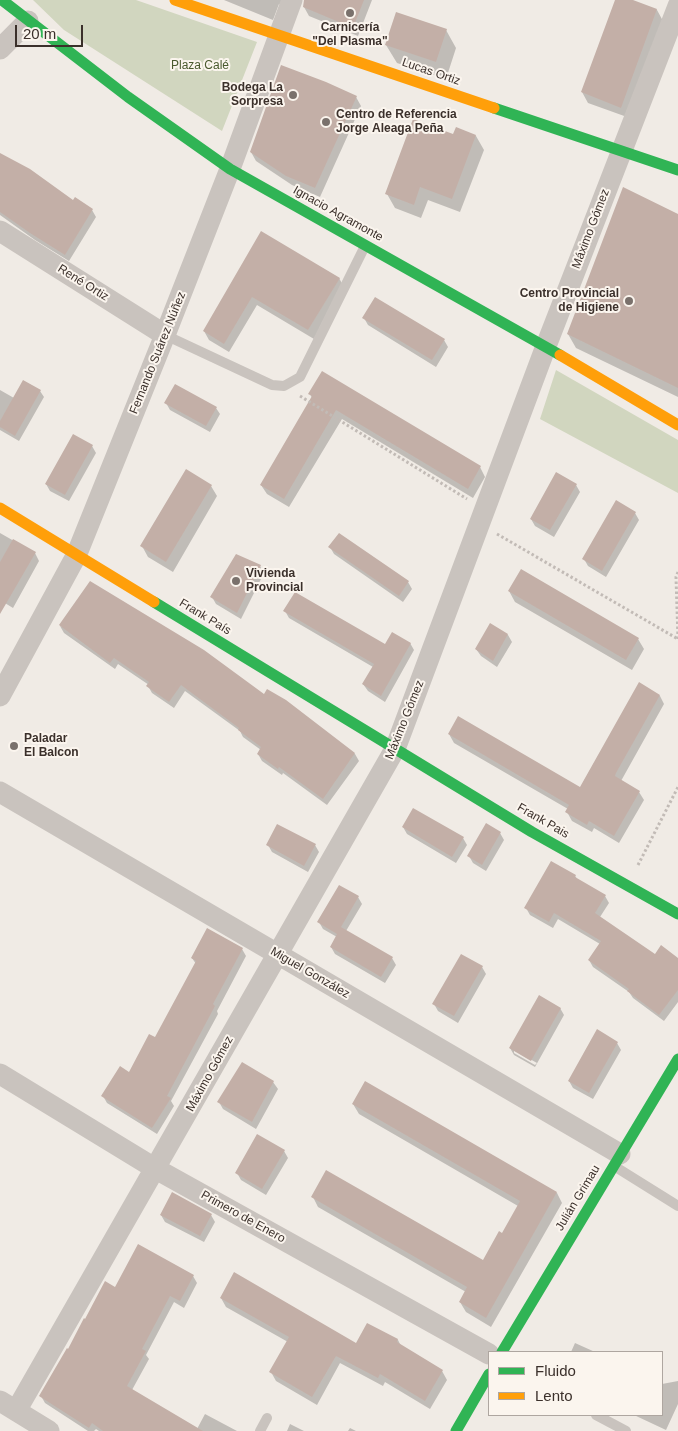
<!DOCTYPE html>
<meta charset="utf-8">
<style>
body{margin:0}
#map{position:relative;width:678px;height:1431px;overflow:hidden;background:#f0ebe5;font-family:Helvetica,sans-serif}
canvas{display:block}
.legend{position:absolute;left:488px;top:1351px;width:175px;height:65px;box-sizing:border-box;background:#fbf5ee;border:1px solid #aea6a0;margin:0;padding:6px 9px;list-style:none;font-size:15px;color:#3b302b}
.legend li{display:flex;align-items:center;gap:10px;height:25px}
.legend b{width:25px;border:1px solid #aea6a0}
.scale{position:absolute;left:15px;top:25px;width:68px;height:22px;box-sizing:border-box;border:2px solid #3b302b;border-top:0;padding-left:6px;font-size:15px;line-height:18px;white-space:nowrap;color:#3b302b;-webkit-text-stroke:4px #fbf5ee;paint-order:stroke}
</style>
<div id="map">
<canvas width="678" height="1431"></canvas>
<ul class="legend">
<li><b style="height:6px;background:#30b455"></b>Fluido</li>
<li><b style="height:6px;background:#ff9f0a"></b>Lento</li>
</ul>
<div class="scale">20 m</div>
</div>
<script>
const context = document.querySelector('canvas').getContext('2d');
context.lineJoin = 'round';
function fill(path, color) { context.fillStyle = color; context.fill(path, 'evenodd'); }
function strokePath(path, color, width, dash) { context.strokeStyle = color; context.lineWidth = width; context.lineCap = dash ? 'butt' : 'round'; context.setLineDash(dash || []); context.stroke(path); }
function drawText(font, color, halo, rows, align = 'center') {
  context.font = font + ' Helvetica,sans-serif'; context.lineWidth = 4; context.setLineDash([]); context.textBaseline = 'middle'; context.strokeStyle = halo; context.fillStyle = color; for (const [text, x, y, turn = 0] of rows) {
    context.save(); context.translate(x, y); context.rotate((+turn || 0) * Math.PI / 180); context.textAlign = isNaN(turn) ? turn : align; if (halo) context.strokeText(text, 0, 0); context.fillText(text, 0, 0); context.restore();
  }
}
const green = new Path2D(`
 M33 0H136L257 42 222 131 64 30Z
 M556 370 678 440V493L540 419Z`);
const shadow = new Path2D(`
 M224 0H289L285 7 279 4 273 20Z
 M305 0H372L358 36 309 16 304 7Z
 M616 0H629L657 10 663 21 627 117 588 103 582 92Z
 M446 30 456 48 446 79 397 63 386 45Z
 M356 97 361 106 320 197 292 185 256 161 251 152Z
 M456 129 476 136 484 150 460 212 428 200 421 218 395 208 387 194 454 136Z
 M0 154 74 202 92 210 96 217 69 261 35 240 0 215Z
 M678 215V397L576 348 568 334Z
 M262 233 339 278 344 287 314 339 257 305 229 352 209 340 204 331Z
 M364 318 444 340 448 347 436 367 368 325Z
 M0 390 14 398 40 391 44 397 19 441 0 430Z
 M310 394 480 467 485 477 473 498 342 419 289 507 267 494 261 485 312 398Z
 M166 403 216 408 220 414 210 432 170 410Z
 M92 446 96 453 69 501 50 491 46 484Z
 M576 485 580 492 554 537 535 526 531 519Z
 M211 486 217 496 173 572 148 557 142 546Z
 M635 513 639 520 606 577 588 566 584 559Z
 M0 533 35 553 39 561 13 608 0 600Z
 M339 534 408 582 412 589 403 602 334 554 330 547Z
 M260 566 264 573 241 619 216 604 212 597Z
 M509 591 638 639 644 649 632 670 515 602Z
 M285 611 386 646 410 643 414 650 385 702 368 691 363 684 373 667 289 618Z
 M490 625 508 635 512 642 497 667 481 656 476 649Z
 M60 626 264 696 355 754 359 761 327 805 283 773 282 775 262 761 258 754 261 750 243 737 240 731 185 691 174 708 152 693 148 686 149 685 118 664 115 669 64 633Z
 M639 684 660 696 664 704 621 781 639 792 644 800 619 843 594 828 592 832 572 821 567 812 568 809 454 743 449 734 580 788Z
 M403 827 463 838 467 845 456 863 407 834Z
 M500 833 504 840 486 871 473 863 469 856Z
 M268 845H315L319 852 308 872 272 852Z
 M575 876 578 880 605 896 609 903 600 917 655 956 678 960V1002L664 1021 633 998 629 992 593 967 589 960 600 944 558 919 553 928 530 915 526 908Z
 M358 897 362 904 346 931 392 958 396 965 385 983 335 954 331 947 337 937 323 929 319 922Z
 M242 949 246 956 217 1011 218 1014 171 1101 174 1106 157 1134 107 1103 103 1096 130 1074 156 1039 196 964 192 958Z
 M482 967 486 974 458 1023 438 1011 434 1004Z
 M560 1008 564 1015 535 1067 514 1055 510 1048ZM514 1050 537 1063 535 1065 514 1053Z
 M617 1043 621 1050 593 1099 573 1088 569 1081Z
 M273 1082 278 1089 256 1129 223 1109 219 1102Z
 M353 1104 557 1193 562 1203 491 1327 466 1312 460 1302 466 1292 318 1207 313 1197 483 1262 502 1234 518 1206 359 1114Z
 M284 1151 288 1158 266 1195 241 1180 237 1173Z
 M161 1215H211L215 1222 204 1242 165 1222Z
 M193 1276 197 1283 184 1308 174 1302 146 1355 149 1359 132 1390 197 1429 205 1414 237 1431H99L96 1429 94 1431H88L45 1403 41 1396 68 1350 116 1289Z
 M221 1298 357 1344 398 1340 401 1346 442 1371 447 1380 430 1409 385 1382 383 1386 340 1363 317 1405 276 1381 271 1372 288 1342 226 1307Z
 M575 1343 595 1352H571Z
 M678 1381V1404L666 1430 634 1415H662V1384Z
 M290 1424 304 1431H287Z
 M350 1428 356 1431H348Z`);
const building = new Path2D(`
 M304 0H364L353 28 303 7Z
 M615 0H633L657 9 621 108 581 92Z
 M396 12 447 29 436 62 385 45Z
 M281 65 326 82 357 96 315 188 286 176 250 152Z
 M413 119 453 134 456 127 476 135 452 199 420 187 414 205 385 194Z
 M0 153 30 169 73 200 75 197 93 209 65 255 30 233 0 212Z
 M623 187 678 214V388L567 334Z
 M261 231 340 278 308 330 252 297 224 344 203 331Z
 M375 297 445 339 432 360 362 318Z
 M322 371 481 466 468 489 336 410 284 499 260 485 312 396 308 394Z
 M23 380 41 390 15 436 0 427V421Z
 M175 384 217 407 206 426 164 403Z
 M73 434 93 445 65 495 45 484Z
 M186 469 212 485 166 562 140 546Z
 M556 472 577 484 550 530 530 519Z
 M616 500 636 512 602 571 582 559Z
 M339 533 409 581 399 596 328 547Z
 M13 539 36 552 0 614V562Z
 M236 554 261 565 237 613 210 597Z
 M521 569 639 638 626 660 508 591Z
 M90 581 204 650 264 694 267 689 286 700 355 753 323 799 279 767 278 769 257 754 261 747 238 730 239 728 181 685 169 702 146 686 149 682 114 658 110 663 59 625Z
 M295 592 385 644 392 632 411 643 381 696 362 684 374 664 283 611Z
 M490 623 508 634 493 661 475 649Z
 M639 682 660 695 616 773 615 776 640 791 614 836 589 821 587 825 565 812 569 805 448 734 458 716 580 787Z
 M413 808 464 837 452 857 402 827Z
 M486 823 501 832 482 865 467 856Z
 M277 824 316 844 304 866 266 845Z
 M551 861 576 875 575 877 606 895 595 913 655 954 661 945 678 958V990L659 1015 627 991 629 989 588 960 601 941 554 913 549 922 524 908Z
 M339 885 359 896 341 927 393 957 381 977 330 947 337 934 317 922Z
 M207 928 243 948 213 1004 215 1006 167 1096 171 1098 152 1128 101 1096 120 1066 129 1072 149 1034 155 1037 196 961 191 958Z
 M461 954 483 966 454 1016 432 1004Z
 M539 995 561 1008 531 1061 509 1048Z
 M597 1029 618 1042 589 1093 568 1081Z
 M242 1062 274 1081 252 1122 217 1102Z
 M365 1081 557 1192 486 1318 459 1302 467 1287 311 1197 326 1170 483 1260 499 1231 502 1233 520 1201 352 1104Z
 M257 1134 285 1150 262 1189 235 1173Z
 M172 1192 212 1214 200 1236 160 1215Z
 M138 1244 194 1275 180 1301 170 1296 142 1349 146 1351 127 1386 203 1431H103L92 1423 89 1428 39 1396 67 1348 68 1349 84 1318 85 1319 105 1281 115 1287Z
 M234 1272 356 1343 367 1323 398 1339 397 1342 443 1370 425 1401 380 1374 378 1378 336 1356 312 1397 269 1372 289 1337 220 1298Z`);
const path = new Path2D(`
 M300 396 467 499
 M497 534 678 639
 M678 639 676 577 678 572
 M638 865 678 787`);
const lane = new Path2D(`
 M165 335 272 385 284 386 300 377 365 246
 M614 1166 678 1206
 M596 1415 626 1431
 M260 1431 267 1418`);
const street = new Path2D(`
 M0 49 28 21
 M0 231 165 335
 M0 696 76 556 165 335 230 169 292 0
 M0 792 620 1154
 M0 1074 156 1169 489 1354
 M0 1401 49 1431
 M16 1411 395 749 546 346 678 6`);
const fast = new Path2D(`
 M2 0 128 97 230 169 560 355
 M494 108 678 170
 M154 602 532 832 678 914
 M502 1352 678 1059
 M456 1431 489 1374`);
const slow = new Path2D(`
 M175 0 494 108
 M560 355 678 425
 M0 508 154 602`);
const markers = [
 [350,13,5,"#7a716c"],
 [293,95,5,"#7a716c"],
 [326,122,5,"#7a716c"],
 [629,301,5,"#7a716c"],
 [236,581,5,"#7a716c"],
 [14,746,5,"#7a716c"]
];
const poiNames = [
 ["Carnicería",350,28,"center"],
 ["\"Del Plasma\"",350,42,"center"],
 ["Bodega La",283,88,"right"],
 ["Sorpresa",283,102,"right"],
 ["Centro de Referencia",336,115],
 ["Jorge Aleaga Peña",336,129],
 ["Centro Provincial",619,294,"right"],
 ["de Higiene",619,308,"right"],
 ["Vivienda",246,574],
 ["Provincial",246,588],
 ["Paladar",24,739],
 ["El Balcon",24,753]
];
const parkNames = [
 ["Plaza Calé",200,66]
];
const streetNames = [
 ["Lucas Ortiz",431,72,19],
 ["Ignacio Agramonte",338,214,29],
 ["Máximo Gómez",591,229,-69],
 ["René Ortiz",83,283,32],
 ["Fernando Suárez Núñez",158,353,-68],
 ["Frank País",205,617,31],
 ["Máximo Gómez",405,720,-68],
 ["Frank Pais",543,821,30],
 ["Miguel González",310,973,30],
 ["Máximo Gómez",210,1074,-61],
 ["Julián Grimau",578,1198,-59],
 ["Primero de Enero",243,1217,29]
];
fill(green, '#d1d6bf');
fill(shadow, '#0003');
fill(building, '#c3afa7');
strokePath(path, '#c2bbb6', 3, [2.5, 2.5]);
strokePath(lane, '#c9c3be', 10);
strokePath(street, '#c9c3be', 21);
strokePath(fast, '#30b455', 11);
strokePath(slow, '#ff9f0a', 11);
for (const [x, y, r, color] of markers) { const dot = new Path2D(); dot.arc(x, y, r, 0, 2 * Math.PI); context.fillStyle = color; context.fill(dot); strokePath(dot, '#fbf5ee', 2); }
drawText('bold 12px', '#3b302b', '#fbf5ee', poiNames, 'left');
drawText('12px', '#4a5a2e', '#fbf5ee', parkNames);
drawText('12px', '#3b302b', '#fbf5ee', streetNames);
</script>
